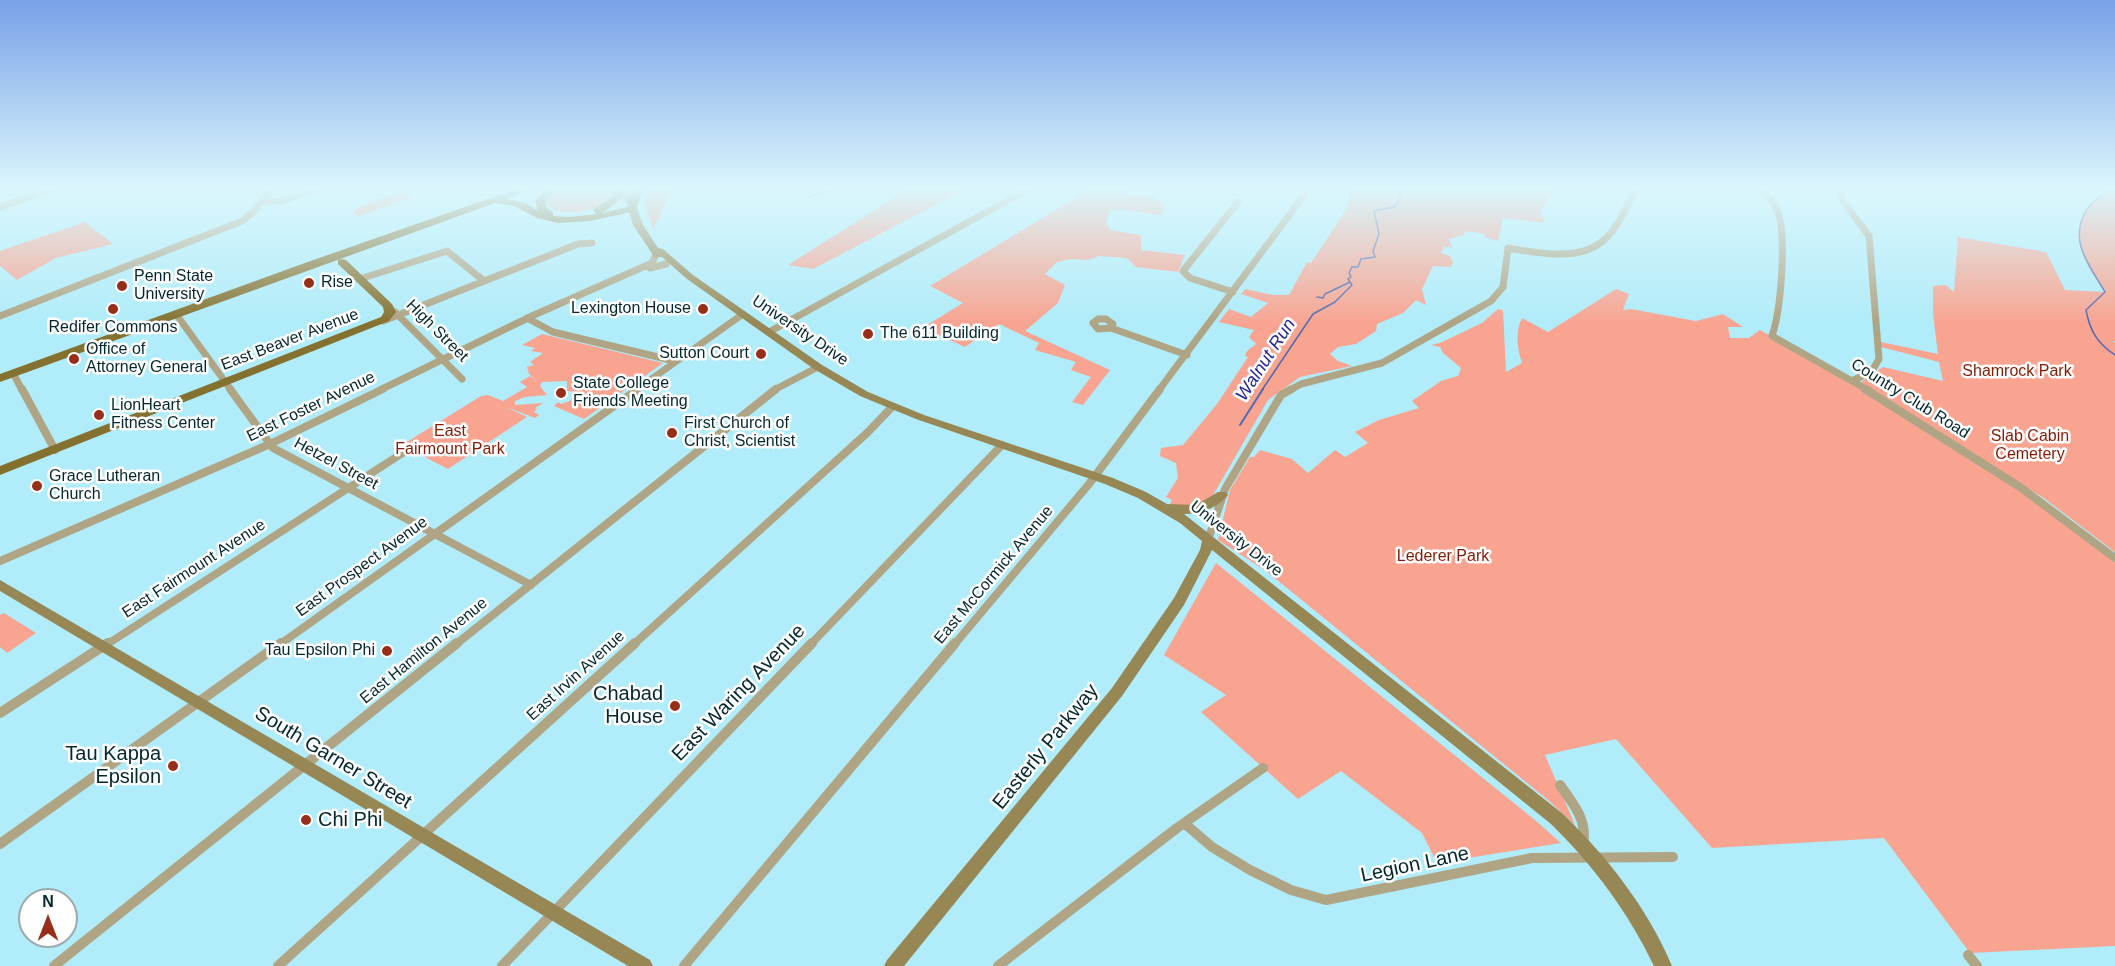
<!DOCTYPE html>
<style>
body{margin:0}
#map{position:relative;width:2115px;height:966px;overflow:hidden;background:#b0ecf9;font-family:Helvetica,sans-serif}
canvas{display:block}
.north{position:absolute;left:18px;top:888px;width:60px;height:60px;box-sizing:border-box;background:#fff;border:2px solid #9aa9ab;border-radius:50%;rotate:0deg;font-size:16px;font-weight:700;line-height:24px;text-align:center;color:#03272e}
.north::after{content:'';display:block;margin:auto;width:21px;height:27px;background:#972e19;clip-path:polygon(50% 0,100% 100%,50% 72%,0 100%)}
</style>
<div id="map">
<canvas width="2115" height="966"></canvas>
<div class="north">N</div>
</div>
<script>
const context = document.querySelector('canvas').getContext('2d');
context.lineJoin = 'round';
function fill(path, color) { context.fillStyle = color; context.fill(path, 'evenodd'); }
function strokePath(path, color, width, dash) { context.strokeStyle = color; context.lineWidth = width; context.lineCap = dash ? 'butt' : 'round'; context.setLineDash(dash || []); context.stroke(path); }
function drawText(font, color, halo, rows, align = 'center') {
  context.font = font + ' Helvetica,sans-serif'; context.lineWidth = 5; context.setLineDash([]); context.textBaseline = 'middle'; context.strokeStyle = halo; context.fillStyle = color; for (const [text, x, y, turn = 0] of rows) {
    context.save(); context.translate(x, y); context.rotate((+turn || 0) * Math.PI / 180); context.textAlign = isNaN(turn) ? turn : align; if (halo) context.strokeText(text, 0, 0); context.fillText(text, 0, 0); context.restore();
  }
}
const green = new Path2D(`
 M558 188H617C612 211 561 221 547 204V200Z
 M649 188H679L671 192 653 229 644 201Z
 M910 188H968L813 269 788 265Z
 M1092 188H1130L1127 194 1137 197 1149 194 1165 206 1161 215C1144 215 1125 206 1111 210L1106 222 1110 230 1141 235V250L1185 255 1178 272 1136 267 1127 258 1099 256 1088 260 1070 259 1057 262 1045 274 1065 285 1058 303 1025 331 1110 370 1083 405 1072 402 1091 377 1071 370 1076 362 1035 350 1039 343 999 324 965 347 928 330 924 332 919 330 963 303 930 286Z
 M1352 188H1556L1541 211 1545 223 1503 218 1498 241 1485 237V234L1465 231 1463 235 1449 239 1452 248 1444 246 1441 253 1450 256 1453 262 1451 267 1433 266 1422 289 1426 305 1416 300 1403 313 1377 324 1376 331 1356 344 1338 347 1330 354 1338 361 1352 366 1300 377 1268 400 1212 497C1202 507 1183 510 1170 504L1172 500 1166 497 1178 478 1176 463 1160 456 1161 448 1183 445 1217 404 1248 357 1245 356 1247 351 1256 344 1249 337 1254 330 1219 322 1229 309 1251 317 1268 303 1241 294 1245 289 1273 295H1289L1307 262 1311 263 1347 208Z
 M2115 189V341H2113L2115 343V552L2045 499 1861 382 1883 367 1943 381 1939 362 1881 347V342L1938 354 1933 314V286L1946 285 1954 292 1958 237 2046 252 2065 290 2105 292C2100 282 2092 274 2087 264 2070 231 2079 201 2115 189Z
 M405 192 412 198 358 216 352 212 371 201Z
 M85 222 113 244 56 258 17 280 0 266V251Z
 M1616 289 1629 294 1623 310 1631 309 1696 321 1723 314 1743 327H1728L1730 338H1749L1760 330 1852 381 2037 499 2115 558V946L1970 953 1884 838 1712 848 1616 739 1545 755 1575 825 1548 800 1266 571 1218 540 1230 490 1250 457H1254L1260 450 1292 459 1308 473 1335 450 1345 457 1368 443 1355 432 1379 420 1419 408 1412 401 1441 381 1458 376 1461 368 1443 353 1440 347 1431 345 1440 343 1482 323 1498 309 1503 310 1506 372 1522 363C1517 348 1515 332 1522 318L1548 332Z
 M542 334 663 363 584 419 554 406 558 402 561 404 570 401 573 396 578 395V392L567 391V381L542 382 540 386 547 395 525 397 515 401V405L543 403 535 408 537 409 534 412 539 415 535 418 506 407 527 417 448 469 402 445 481 396 488 395 503 401 527 387 520 382 530 376 538 381 529 374 527 367 534 365 530 362 543 353 531 351 535 348 522 345Z
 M1216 563 1535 820 1561 843 1437 863 1422 833 1341 771 1298 799 1201 712 1226 695 1164 655Z
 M4 613 36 633 7 653 0 647V615Z`);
const streamFar1 = new Path2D(`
 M2115 189C2102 193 2093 200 2086 211 2068 241 2090 266 2105 292L2086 310C2090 331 2097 343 2115 355
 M809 197 835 188
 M1317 297 1323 298 1325 294 1350 282
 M1262 390 1313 314 1335 302 1352 285 1348 279 1351 277 1349 273 1352 267H1358L1361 259 1375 257 1373 251 1379 234 1374 211 1395 207 1401 196 1396 188`);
const stream = new Path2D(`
 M1240 425 1263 389`);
const streetFar2 = new Path2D(`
 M1761 188C1768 196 1776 205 1779 215 1786 242 1781 310 1772 336L1868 390
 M1838 188 1843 201 1869 236 1879 359 1872 371 1852 381
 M261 202 281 201 320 188
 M0 207 55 188
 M650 268 666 264
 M360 279 447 251 484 281
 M1233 292 1190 278 1183 271 1238 202
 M395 312 462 379
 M176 314 231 390
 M0 316 242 221 254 211 271 188
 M527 318 553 332 675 361
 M1098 319H1106L1113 324 1111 328 1098 329 1093 323Z
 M383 321 578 244 592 243
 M1111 328 1187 355
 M769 332 1030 188
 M13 373 22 390
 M380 390 534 315 652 263 656 254
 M636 390 743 314
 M774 390 818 367
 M1159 390 1302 198 1306 188
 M1290 390 1301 384 1382 363 1491 301 1503 287 1508 248C1538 253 1579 262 1604 240 1619 227 1627 205 1637 188`);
const streetFar1 = new Path2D(`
 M22 389 55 450
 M230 389 273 448 531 585
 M1865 389 2020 487 2115 558
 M1208 540 1225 489 1281 395 1292 389
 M0 561 270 444 383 389
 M106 645 404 452
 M279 645 638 389
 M455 645 776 389
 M633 645 867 433 892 407
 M810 645 1002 445
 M954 645 1089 484 1160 389`);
const street = new Path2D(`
 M0 713 108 643
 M1560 785C1573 803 1588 821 1583 844
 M1184 823 1212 847 1250 870 1291 890 1326 900 1532 858 1673 857
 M0 844 281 643
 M1968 955 1977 966
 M54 966 457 643
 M278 966 635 643
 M502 966 812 643
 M684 966 955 643
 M998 966 1177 828 1263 768`);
const secondary = new Path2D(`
 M622 188H630L643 225 658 248 663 249 693 275 822 365 868 392 924 415 1113 478 1146 492 1167 504 1196 505 1218 492H1226L1228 495C1218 508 1200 514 1184 514L1563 814C1608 858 1647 907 1672 966H1654C1628 912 1594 866 1551 824L1212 550 1184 605 1122 696 904 966H884L887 960 1112 688 1174 598 1200 550 1202 541 1180 523 1138 498 1105 484 916 419 860 396 814 369 687 279 662 257 655 258 633 225Z
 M0 580 650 960 653 966H628L0 591Z`);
const primary = new Path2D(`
 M519 188H534L506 199 525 203 538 211 535 201 547 188H558L545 202 547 208 553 212V216L569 217 597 214 593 211 594 209 613 197 615 188H625L623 198 602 213 628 207 633 188H643L636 211 590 221 558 223 537 218 514 206 495 203 0 382V374L302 264Z
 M342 259 346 260 392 304 396 312 389 321 0 475V466L381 317 384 312 383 307 338 264V260Z`);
const markers = [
 [309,283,6,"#972e19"],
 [122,286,6,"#972e19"],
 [113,309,6,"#972e19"],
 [703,309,6,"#972e19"],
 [868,334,6,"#972e19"],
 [761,354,6,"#972e19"],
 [74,359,6,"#972e19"],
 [561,393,6,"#972e19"],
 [99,415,6,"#972e19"],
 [672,433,6,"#972e19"],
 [37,486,6,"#972e19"],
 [387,651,6,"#972e19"],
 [675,706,6,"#972e19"],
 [173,766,6,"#972e19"],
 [306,820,6,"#972e19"]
];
const poiNames = [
 ["Penn State",134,277],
 ["University",134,295],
 ["Rise",321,283],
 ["Lexington House",691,309,"right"],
 ["Redifer Commons",113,328,"center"],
 ["The 611 Building",880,334],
 ["Office of",86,350],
 ["Attorney General",86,368],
 ["Sutton Court",749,354,"right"],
 ["State College",573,384],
 ["Friends Meeting",573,402],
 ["LionHeart",111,406],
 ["Fitness Center",111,424],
 ["First Church of",684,424],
 ["Christ, Scientist",684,442],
 ["Grace Lutheran",49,477],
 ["Church",49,495],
 ["Tau Epsilon Phi",375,651,"right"]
];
const streetNames = [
 ["High Street",437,331,45],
 ["University Drive",800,331,34],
 ["East Beaver Avenue",290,340,-21],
 ["Country Club Road",1910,399,32],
 ["East Foster Avenue",311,407,-26],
 ["Hetzel Street",336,464,28],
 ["University Drive",1236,539,38],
 ["East Prospect Avenue",362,567,-36],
 ["East Fairmount Avenue",194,569,-33],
 ["East McCormick Avenue",994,575,-50],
 ["East Hamilton Avenue",424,651,-39],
 ["East Irvin Avenue",576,676,-42]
];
const parkNames = [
 ["Shamrock Park",2017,372],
 ["East",450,432],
 ["Fairmount Park",450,450],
 ["Slab Cabin",2030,437],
 ["Cemetery",2030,455],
 ["Lederer Park",1443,557]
];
const waterNames = [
 ["Walnut Run",1266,360,-57]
];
const nearStreetnames = [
 ["East Waring Avenue",739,693,-46],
 ["Easterly Parkway",1046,747,-51],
 ["South Garner Street",333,758,31],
 ["Legion Lane",1415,865,-12]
];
const nearPoinames = [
 ["Chabad",663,694],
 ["House",663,717],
 ["Tau Kappa",161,754],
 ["Epsilon",161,777],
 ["Chi Phi",318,820,"left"]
];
fill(green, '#f8a491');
strokePath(streamFar1, '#5069b0', 1.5);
strokePath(stream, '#5069b0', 2);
strokePath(streetFar2, '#afa484', 7);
strokePath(streetFar1, '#afa484', 8);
strokePath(street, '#afa484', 10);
fill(secondary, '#968755');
fill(primary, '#85712f');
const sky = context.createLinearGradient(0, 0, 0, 324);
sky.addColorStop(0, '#78a1e8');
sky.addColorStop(0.58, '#dbf6fc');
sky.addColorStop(1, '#dbf6fc00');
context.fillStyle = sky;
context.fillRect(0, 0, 2115, 324);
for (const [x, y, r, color] of markers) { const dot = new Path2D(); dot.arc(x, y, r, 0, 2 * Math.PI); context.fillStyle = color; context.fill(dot); strokePath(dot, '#fff', 2); }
drawText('16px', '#03272e', '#fff', poiNames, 'left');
drawText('16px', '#03272e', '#fff', streetNames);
drawText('16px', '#851b05', '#fff', parkNames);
drawText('italic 18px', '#242396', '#fff', waterNames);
drawText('20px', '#03272e', '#fff', nearStreetnames);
drawText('20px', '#03272e', '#fff', nearPoinames, 'right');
</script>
